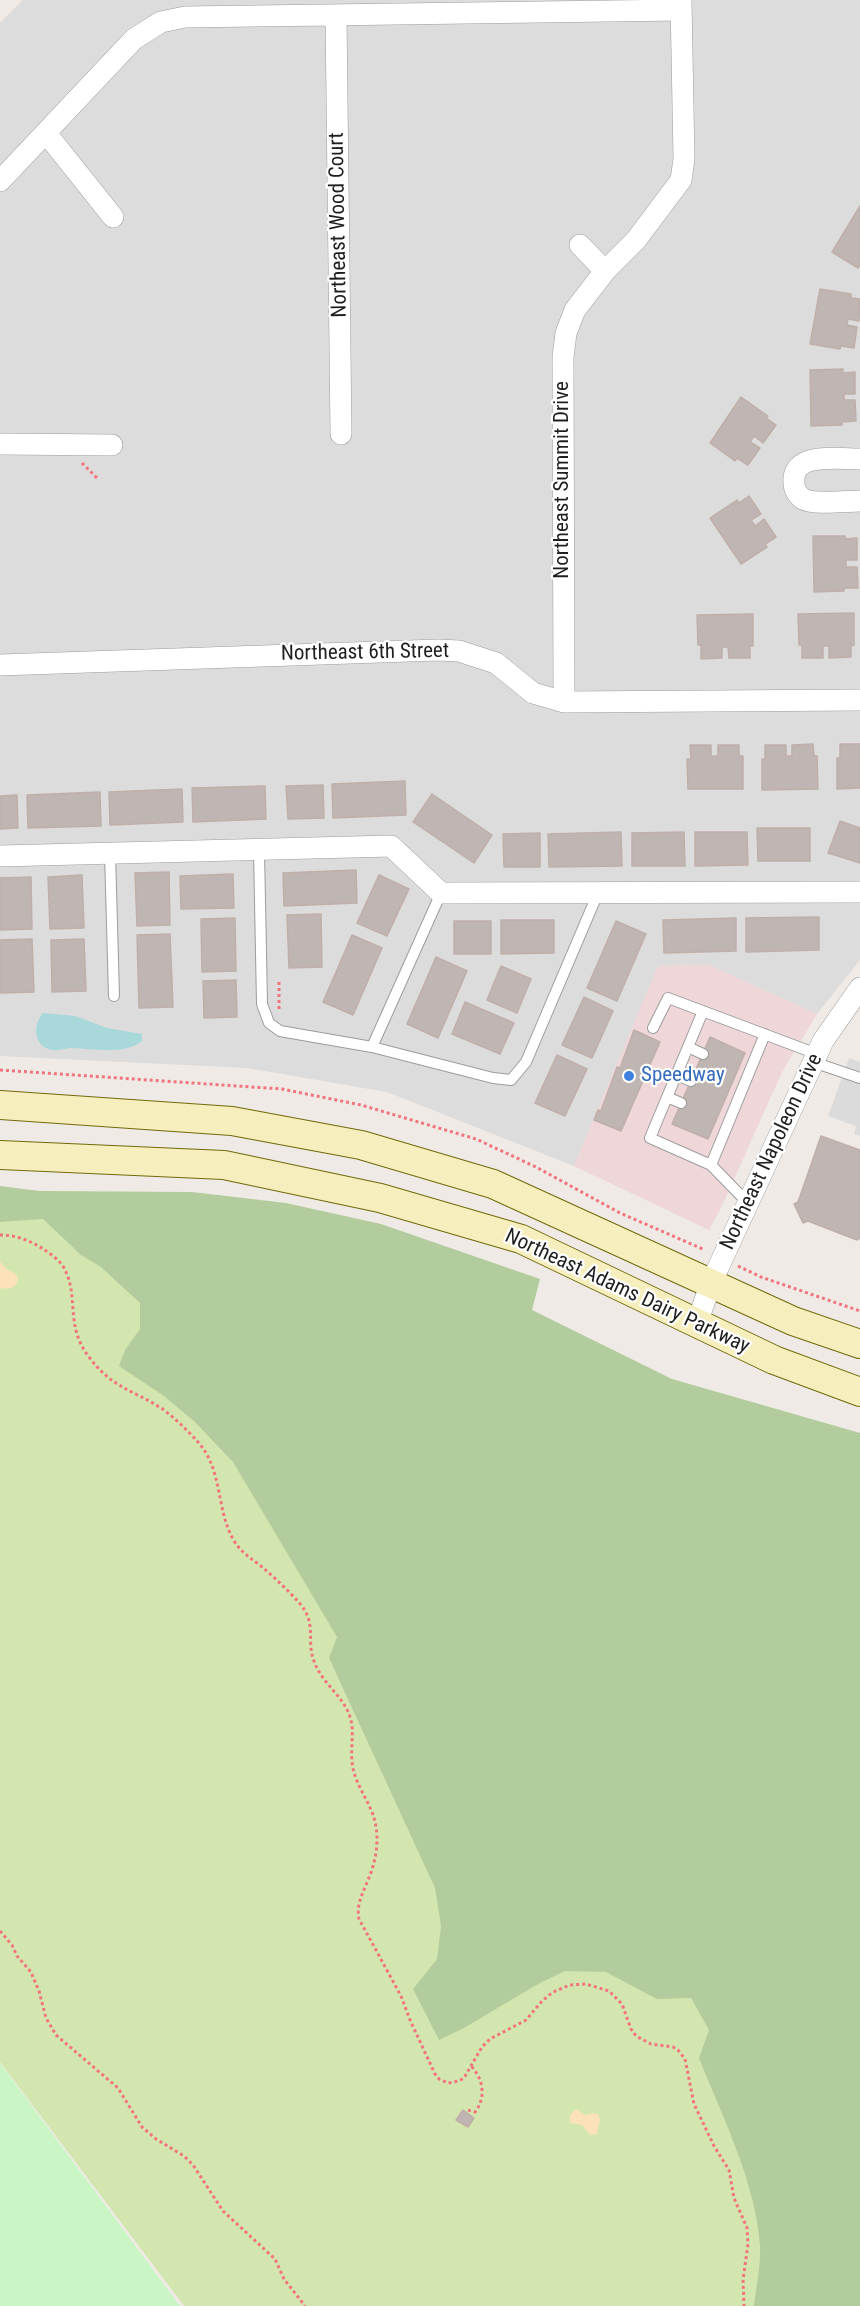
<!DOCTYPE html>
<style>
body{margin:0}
canvas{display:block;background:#efeae6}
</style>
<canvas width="860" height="2306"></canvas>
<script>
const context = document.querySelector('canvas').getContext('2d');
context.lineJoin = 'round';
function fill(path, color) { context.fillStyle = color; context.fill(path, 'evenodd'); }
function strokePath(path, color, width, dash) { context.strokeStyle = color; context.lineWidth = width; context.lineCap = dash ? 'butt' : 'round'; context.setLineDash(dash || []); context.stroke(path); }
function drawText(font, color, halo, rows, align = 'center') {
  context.font = font + ' "Roboto Condensed",sans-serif'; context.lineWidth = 4.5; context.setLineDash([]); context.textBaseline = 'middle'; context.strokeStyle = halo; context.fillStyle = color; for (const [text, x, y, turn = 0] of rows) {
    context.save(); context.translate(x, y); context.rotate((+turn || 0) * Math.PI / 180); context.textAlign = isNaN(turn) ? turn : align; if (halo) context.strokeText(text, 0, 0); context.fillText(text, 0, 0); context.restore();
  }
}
const residential = new Path2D(`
 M23 0H860V960L817 1014 709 965 659 966 574 1166 387 1092 247 1068 0 1056V23Z`);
const commercial = new Path2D(`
 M709 965 817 1014 783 1070 721 1208 709 1230 574 1166 658 966Z`);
const grass = new Path2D(`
 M0 1190 97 1192 626 1843 853 2306H184L0 2062Z`);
const forest = new Path2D(`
 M0 1186 39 1191 192 1192 286 1203 381 1224 540 1279 532 1310 672 1379 860 1433V2306H754C756 2287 761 2265 760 2246 756 2183 722 2116 699 2058L709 2030 691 1998 657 1999 606 1972 565 1971 538 1984 464 2028 439 2040 413 1989 437 1959 441 1926 435 1888 329 1658 337 1637 233 1462 195 1422 164 1396 119 1366 125 1350 140 1329V1303L101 1267 81 1255 43 1219 0 1222Z`);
const sand = new Path2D(`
 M0 1262 9 1271 15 1273 18 1278C17 1288 9 1290 0 1288Z
 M576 2109 586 2115 593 2113 598 2114 600 2119 597 2134 590 2135 582 2125 570 2123V2115Z`);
const park = new Path2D(`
 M0 2063 180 2306H0Z`);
const parking = new Path2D(`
 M849 1058 860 1062V1136L854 1134 856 1126 828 1116Z`);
const water = new Path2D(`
 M43 1013 75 1016 107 1028 142 1034V1041C125 1055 94 1049 72 1048 66 1048 60 1051 53 1050 34 1048 32 1026 43 1013Z`);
const building = new Path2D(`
 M860 206V265L858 268 832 252Z
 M820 289 851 294V298L860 299 859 321 848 319 847 325 857 327 854 348 841 346 840 349 810 344Z
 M843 369V373L855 372V394H844V400H855L856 421 842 422V425L811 426 810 370Z
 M741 397 768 416 766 418 776 425 763 443 754 436 750 442 760 448 748 465 737 458 735 461 710 443Z
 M749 496 761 514 751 520 755 526 764 519 776 537 765 544 767 547 741 564 710 518 737 500 739 503Z
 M813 536H845V539L857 538V560H846V567H857L858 588H844V591L814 592Z
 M854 613V645L851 646V657L829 658V646H823V658H802V645H799L798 614Z
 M753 614V646H750V658H729L728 647H722V658L701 659V645H698L697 615Z
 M813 744 814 756H817L818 789 762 790V759H765V745H786V756H792V745Z
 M840 744H860V788L837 789V758H840Z
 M690 745H711V756H718V745H739V756H743V789H688L687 759H691Z
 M405 781 406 815 333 818 332 784Z
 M323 785 324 818 288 819 286 786Z
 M265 786 266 819 193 822 192 788Z
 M182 789 183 822 110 825 109 792Z
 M100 792 101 826 28 828 27 795Z
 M432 794 492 835 474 863 413 822Z
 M17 795 18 828 0 829V796Z
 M840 821 860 828V863L828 853Z
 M757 828H810V861H758Z
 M621 832 622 866 549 867 548 834Z
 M684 832 685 866H632V833Z
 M695 832H747L748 865 695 866Z
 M540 833V867H504L503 834Z
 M356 870 357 903 284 906 283 873Z
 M169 872 170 925 137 926 135 873Z
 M233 874 234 908 181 909 180 876Z
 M82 875 84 928 50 929 48 877Z
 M379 875 409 889 387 936 357 923Z
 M31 877 32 929 0 930V878Z
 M321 914 322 967 289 968 287 915Z
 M819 917V950L746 952V918Z
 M235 918 236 971 202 972 201 919Z
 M736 918V951L664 953 663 920Z
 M501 920H554V953L501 954Z
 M454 921H491V954H454Z
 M616 921 646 934 617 1001 587 988Z
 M170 934 173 1007 139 1008 137 935Z
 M352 935 382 948 353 1015 323 1002Z
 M32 939 34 992 0 993V940Z
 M84 939 86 991 52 992 51 940Z
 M436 957 467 971 438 1038 407 1024Z
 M501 966 531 979 517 1013 487 1000Z
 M236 980 237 1017 204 1018 203 981Z
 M584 997 613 1011 592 1058 562 1045Z
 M465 1002 514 1023 500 1054 452 1034Z
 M634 1030 660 1042 621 1131 594 1120 598 1110 601 1111 617 1067 620 1068Z
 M710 1037 745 1053 708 1139 672 1124Z
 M557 1055 587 1069 565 1116 535 1103Z
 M821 1136 860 1150V1238L857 1240 808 1221 803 1223 794 1204 798 1202Z
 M463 2110 474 2118 468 2127 456 2120Z`);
const path = new Path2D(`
 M82 463 97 478
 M279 1009V982
 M0 1070 282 1089 361 1105 476 1139 536 1167 620 1213 705 1250
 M0 1235C15 1235 30 1240 43 1249 51 1254 61 1261 65 1270 79 1298 65 1326 89 1357 112 1388 131 1389 161 1408 174 1417 188 1431 198 1442 223 1470 216 1509 233 1539 240 1552 251 1558 262 1567 275 1578 290 1592 301 1605 317 1625 306 1641 314 1661 321 1682 341 1694 349 1714 356 1731 349 1750 353 1768 357 1789 373 1805 376 1827 379 1844 375 1864 368 1880 363 1893 356 1904 359 1919L401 1996 410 2020 435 2074 439 2079 448 2083 459 2081 464 2078 482 2047 490 2039 526 2020 542 2001 553 1992 570 1985 586 1984 609 1991 622 2004 631 2029 636 2036 651 2044 673 2047 678 2050 685 2059 694 2104 714 2146 729 2170 734 2198 747 2228 748 2244 743 2280 744 2306
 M738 1266 761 1277 860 1311
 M0 1931 12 1945 17 1956 31 1972 39 1991 46 2018 56 2035 118 2088 142 2127 156 2139 184 2156 193 2165 223 2211 275 2259 284 2279 305 2306
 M468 2110 475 2112C486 2098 484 2080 471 2066`);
const lane = new Path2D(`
 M259 850 262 1004 269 1023 280 1031 372 1047 493 1078 511 1080 526 1062 598 893
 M110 853 114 996
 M703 1011 650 1138 711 1165 748 1203
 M653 1028 668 998 817 1054
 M372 1047 441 893
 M688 1047 703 1054
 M813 1062 860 1078
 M676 1075 691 1081
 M667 1097 681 1103
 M711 1165 765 1034`);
const street = new Path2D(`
 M336 15 341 434
 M46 133 113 217
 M0 181 134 39 161 22 185 17 681 10
 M580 245 605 271
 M0 444 112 445
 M860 459C840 459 791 451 794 483 794 489 798 496 803 499 814 505 847 501 860 501
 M0 665 438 650 459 651 496 663 533 693 564 702 860 700
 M564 702 563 357 566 333 575 310 605 271 636 240 681 180 684 159 681 0
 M0 856 391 846 441 893 860 892
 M697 1323 711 1283 823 1041 860 988`);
const secondary = new Path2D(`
 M0 1105 232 1121 361 1145 493 1184 793 1321 860 1344
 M0 1155 224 1165 380 1198 521 1239 774 1360 860 1392`);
const markers = [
 [629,1076,6,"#3f7fe0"]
];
const streetNames = [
 ["Northeast Wood Court",339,225,-91],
 ["Northeast Summit Drive",563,480,-90],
 ["Northeast 6th Street",365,653,-1],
 ["Northeast Napoleon Drive",772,1152,-65],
 ["Northeast Adams Dairy Parkway",627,1292,25]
];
const shopNames = [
 ["Speedway",641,1076]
];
fill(residential, '#dddcdc');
fill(commercial, '#efd6d9');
fill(grass, '#d4e6af');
fill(forest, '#b3cc9d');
fill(sand, '#fbe2b8');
fill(park, '#caf6c5');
fill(parking, '#dbdbdb');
fill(water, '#a9d8da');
fill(building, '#bfb5b2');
strokePath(building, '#c0afa9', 1.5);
strokePath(lane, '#9c9c9c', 12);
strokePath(street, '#9c9c9c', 22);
strokePath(secondary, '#716a0b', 30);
strokePath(path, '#f2747d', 3, [3, 3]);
strokePath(lane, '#fff', 10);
strokePath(street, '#fff', 21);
strokePath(secondary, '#f6efbd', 28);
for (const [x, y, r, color] of markers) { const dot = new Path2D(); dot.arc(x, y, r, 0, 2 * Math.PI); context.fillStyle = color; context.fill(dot); strokePath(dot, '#fff', 2); }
drawText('21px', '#1f1f1f', '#fff', streetNames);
drawText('21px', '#366cbe', '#fff', shopNames, 'left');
</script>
